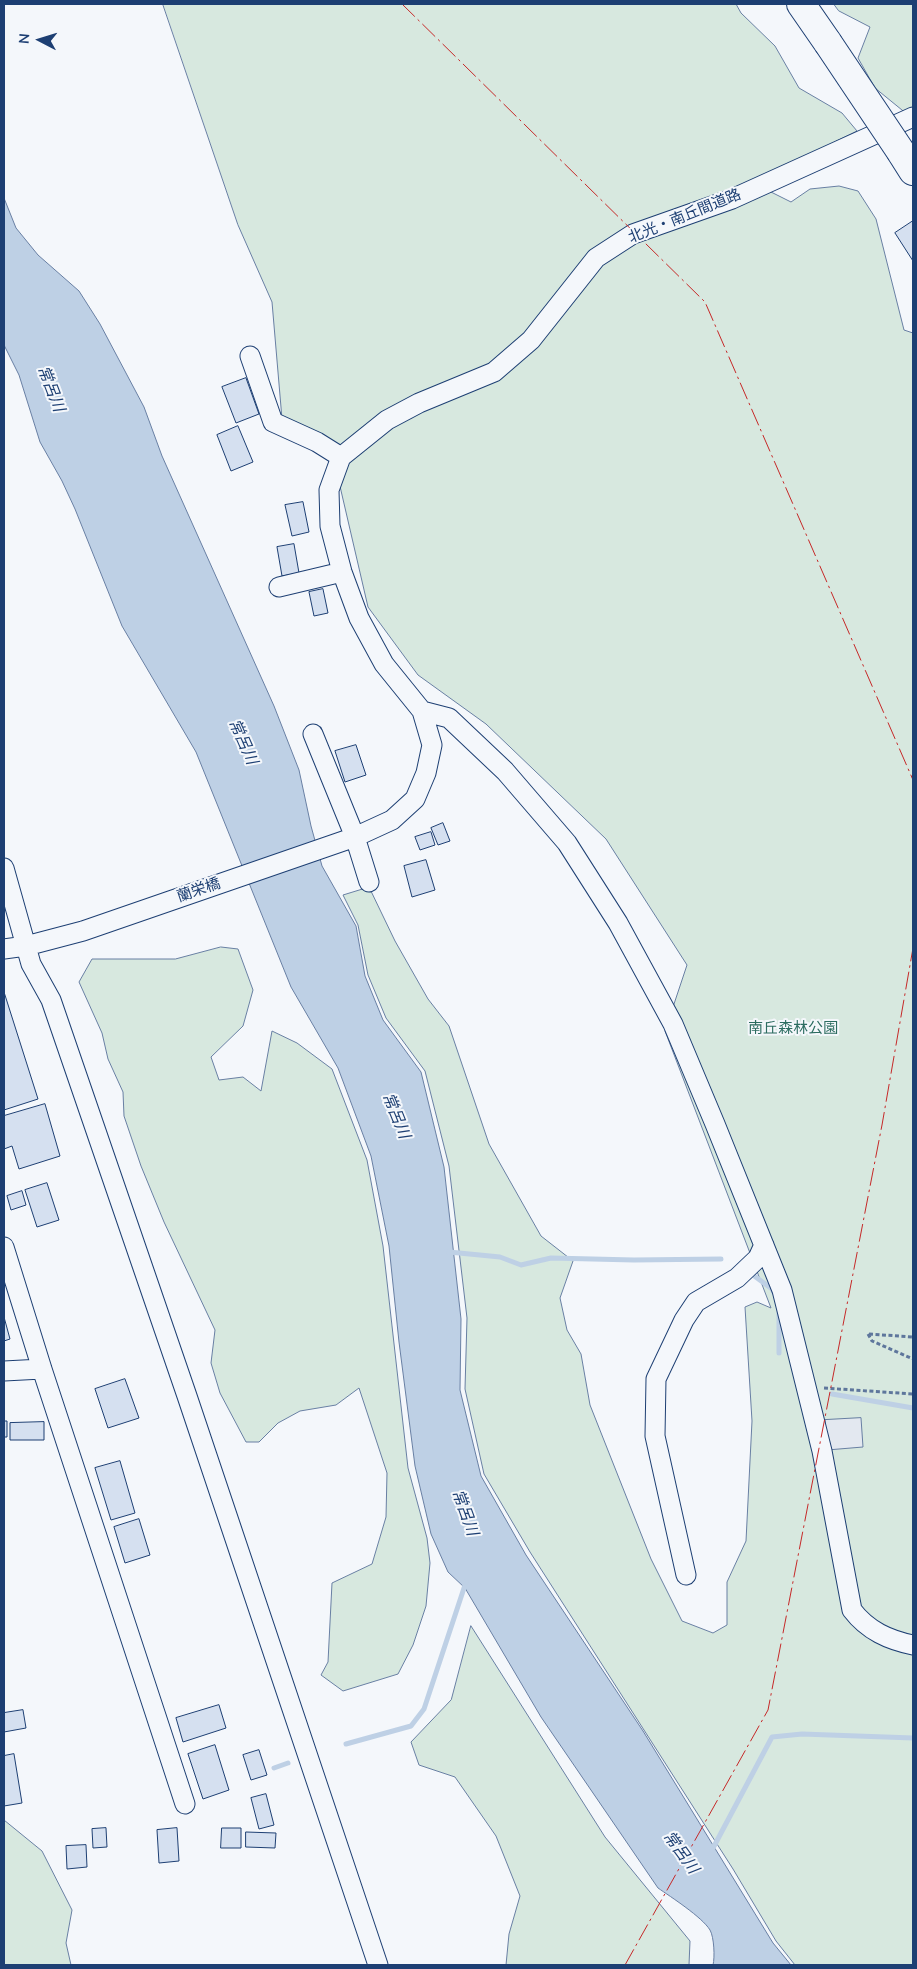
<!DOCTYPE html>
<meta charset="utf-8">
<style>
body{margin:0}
#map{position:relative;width:917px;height:1969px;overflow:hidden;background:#f4f7fb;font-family:"Nunito Sans",sans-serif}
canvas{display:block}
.frame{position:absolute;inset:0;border:5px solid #1d3f73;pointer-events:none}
.north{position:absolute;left:15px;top:15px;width:50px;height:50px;-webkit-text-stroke:4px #f4f7fb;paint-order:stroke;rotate:275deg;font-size:14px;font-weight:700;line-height:20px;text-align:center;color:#1d3f73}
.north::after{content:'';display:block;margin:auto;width:18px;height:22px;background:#1d3f73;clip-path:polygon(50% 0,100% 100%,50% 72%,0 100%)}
</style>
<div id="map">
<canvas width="917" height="1969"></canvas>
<div class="frame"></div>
<div class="north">N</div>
</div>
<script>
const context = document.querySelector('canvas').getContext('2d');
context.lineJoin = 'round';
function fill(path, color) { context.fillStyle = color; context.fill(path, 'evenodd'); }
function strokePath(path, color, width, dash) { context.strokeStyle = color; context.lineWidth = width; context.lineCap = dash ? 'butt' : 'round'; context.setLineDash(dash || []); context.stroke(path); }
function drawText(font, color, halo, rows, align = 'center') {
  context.font = font + ' "Nunito Sans","Noto Sans JP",sans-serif'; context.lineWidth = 4; context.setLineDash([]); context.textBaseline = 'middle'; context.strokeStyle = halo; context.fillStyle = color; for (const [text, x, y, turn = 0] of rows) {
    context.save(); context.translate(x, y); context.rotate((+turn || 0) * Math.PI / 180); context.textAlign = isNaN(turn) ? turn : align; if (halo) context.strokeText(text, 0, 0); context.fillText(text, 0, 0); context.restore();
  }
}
const green = new Path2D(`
 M163 4H736L741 13 775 46 799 88 842 113 857 131 772 173 771 192 791 202 810 189 839 186 858 191 876 219 904 330 913 333V1965H795L776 1941 733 1869 530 1552 484 1474 465 1389 467 1318 449 1166 425 1071 386 1018 368 975 358 925 343 895 369 887 395 941 428 999 449 1026 489 1144 541 1236 573 1261 560 1298 567 1330 581 1354 590 1405 651 1559 682 1621 713 1633 727 1625V1582L746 1541 752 1421 745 1307 757 1302 771 1308 665 1031 687 965 606 839 486 724 418 675 368 607 339 482 320 435 282 419 272 302 238 225Z
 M834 4H913V119L875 88 858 58 870 27 839 11Z
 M221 947 238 949 253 990 243 1026 211 1057 219 1080 243 1077 261 1091 272 1031 297 1043 332 1069 367 1160 383 1246 408 1468 427 1538 430 1563 426 1606 413 1645 398 1674 343 1691 321 1675 328 1662 332 1583 372 1564 386 1517 387 1473 359 1388 336 1405 300 1411 278 1423 259 1442H246L220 1393 211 1363 215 1330 164 1222 141 1166 124 1116 123 1092 108 1059 102 1033 79 982 92 959H175Z
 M471 1626 605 1837 690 1941 689 1965H506L509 1934 520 1896 496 1836 455 1777 419 1765 411 1742 451 1700Z
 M4 1820 42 1851 72 1910 66 1943 71 1965H4Z`);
const parking = new Path2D(`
 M861 1418 863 1447 827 1450 825 1420Z`);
const water = new Path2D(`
 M4 198 16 228 38 255 79 291 100 324 144 407 162 456 274 706 299 770 311 826 322 866 356 926 365 976 383 1020 421 1072 444 1167 461 1319 460 1390 481 1476 526 1555 643 1731 773 1943 791 1965H713C715 1957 714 1937 710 1930 702 1917 671 1897 658 1888L541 1717 465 1588 448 1572 431 1534 415 1466 399 1342 389 1246 371 1156 338 1068 291 987 196 752 122 626 75 509 62 481 40 442 19 375 4 345Z`);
const stream = new Path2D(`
 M449 1252 500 1257 521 1265 551 1258 634 1260 721 1259
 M753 1275 772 1289 774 1293
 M779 1311V1353
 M832 1394 913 1408
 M346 1744 411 1726 424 1709 466 1582
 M274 1768 288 1763
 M712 1850 772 1737 802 1734 913 1738`);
const building = new Path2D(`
 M913 221V261L895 233Z
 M246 378 259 414 236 423 222 387Z
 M238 426 253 462 231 471 217 435Z
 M303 502 309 532 292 536 285 505Z
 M294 544 299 573 282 576 277 547Z
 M323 589 328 613 314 616 309 592Z
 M356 745 366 775 345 782 335 751Z
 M443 823 450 841 438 845 431 828Z
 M431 832 435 845 420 850 415 837Z
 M426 860 435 890 412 897 404 866Z
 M4 992 38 1099 4 1110Z
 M45 1104 60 1156 19 1169 12 1146 4 1149V1116Z
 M47 1183 59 1220 37 1227 25 1190Z
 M22 1191 26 1205 11 1210 7 1196Z
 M4 1317 10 1339 4 1341Z
 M125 1379 139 1418 108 1428 95 1389Z
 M4 1421H7V1437H4Z
 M44 1422V1440H10V1423Z
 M120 1461 135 1513 111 1520 95 1468Z
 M139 1519 150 1555 125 1563 114 1527Z
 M219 1705 226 1728 183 1742 176 1718Z
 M23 1710 26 1728 4 1732V1713Z
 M215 1745 229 1790 203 1799 188 1754Z
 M259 1750 267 1775 251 1780 243 1755Z
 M14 1754 22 1803 4 1806V1756Z
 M266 1794 274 1825 259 1829 251 1798Z
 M106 1828 107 1847 93 1848 92 1829Z
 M177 1828 179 1861 159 1863 157 1830Z
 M222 1828H241V1848H221Z
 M246 1832 276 1833 275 1848 246 1847Z
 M86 1845 87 1867 67 1869 66 1846Z`);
const path = new Path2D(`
 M868 1334 872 1341 913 1359
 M869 1334 913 1337
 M824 1388 913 1394`);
const minor = new Path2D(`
 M250 356 273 422 317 442 341 457
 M279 587 342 572
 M422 711 449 718 505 771 567 843 618 923 673 1024 715 1124 782 1290 822 1451 852 1610C868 1631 889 1640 913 1645
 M313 734 355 837 369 882
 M4 868 31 964 51 1000 187 1396 378 1965
 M4 949 26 946 83 931 355 837 392 820 415 799 426 773 432 745 422 711 384 664 359 618 342 572 330 526 329 490 341 457 387 420 419 403 494 372 531 340 596 258 633 234 732 199 913 117
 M4 1247 42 1369 185 1804
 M4 1371 42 1369
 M686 1575 655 1436 656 1379 684 1320 696 1302 737 1278 758 1258 764 1245`);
const highway = new Path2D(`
 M801 4 828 43
 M901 152 913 171`);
const highwayBridge = new Path2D(`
 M828 43 901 152`);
const power = new Path2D(`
 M402 4 705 302 913 780
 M625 1965 768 1710 882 1125 913 948`);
const streetNames = [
 ["北光・南丘間道路",685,217,-22],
 ["蘭栄橋",199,891,-19]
];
const parkNames = [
 ["南丘森林公園",793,1029]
];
const waterNames = [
 ["常呂川",50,389,69],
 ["常呂川",242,742,66],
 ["常呂川",395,1116,68],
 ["常呂川",464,1513,70],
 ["常呂川",680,1853,54]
];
fill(green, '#d7e8df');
strokePath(green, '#687fa3', 1);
fill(parking, '#e3e8f0');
strokePath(parking, '#687fa3', 1);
fill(water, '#bed0e5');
strokePath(water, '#687fa3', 1);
strokePath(stream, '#bed0e5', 5);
fill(building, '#d5e0f0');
strokePath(building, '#1d3f73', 1);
strokePath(minor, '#1d3f73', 21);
strokePath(highway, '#1d3f73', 30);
strokePath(path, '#5e769c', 3, [4, 2.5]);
strokePath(minor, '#f4f7fb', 19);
strokePath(highway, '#f4f7fb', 28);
strokePath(highwayBridge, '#1d3f73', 30, []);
strokePath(highwayBridge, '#f4f7fb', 28);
strokePath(power, '#c62828', 1, [18, 4, 2.5, 4]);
drawText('15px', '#1d3f73', '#f4f7fb', streetNames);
drawText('15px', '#2c6c60', '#f4f7fb', parkNames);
drawText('italic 16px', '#1d3f73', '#f4f7fb', waterNames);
</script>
